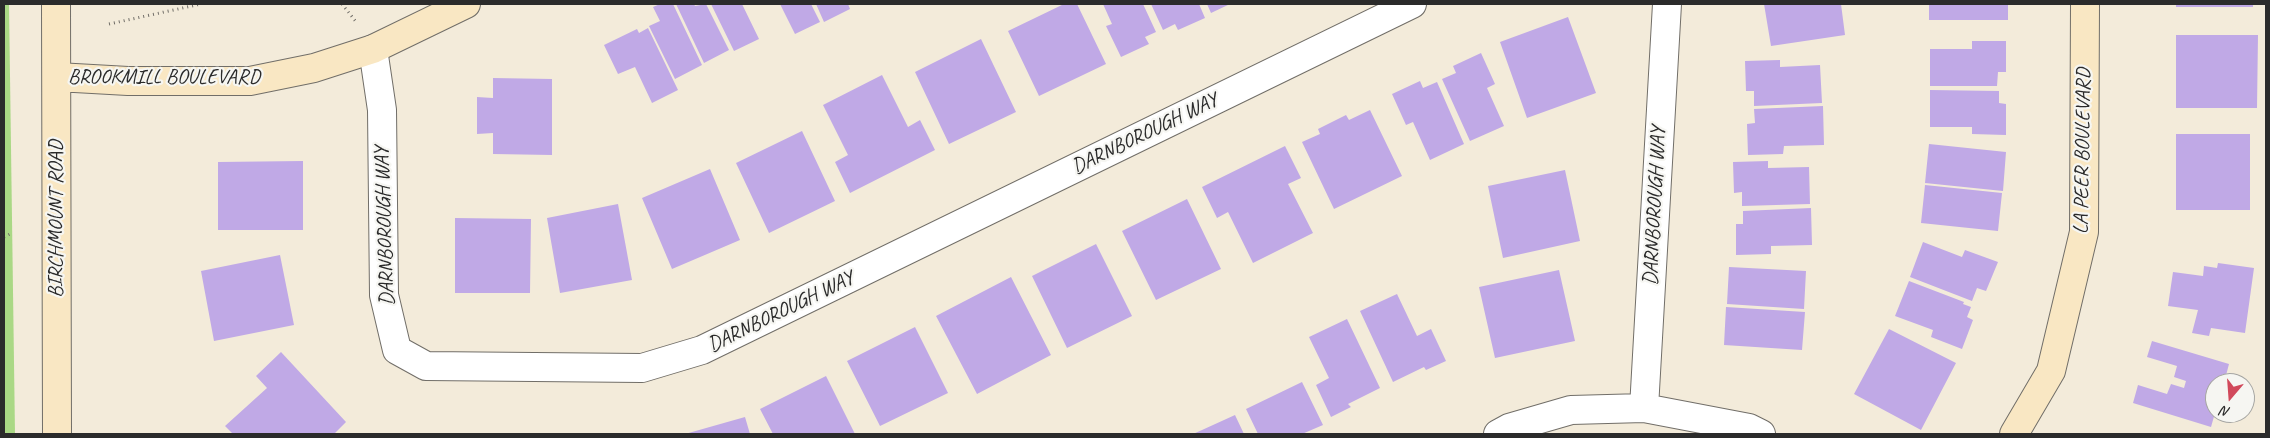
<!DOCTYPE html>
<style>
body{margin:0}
#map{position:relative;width:2270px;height:438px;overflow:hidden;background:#f3ebda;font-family:Caveat,sans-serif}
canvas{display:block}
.frame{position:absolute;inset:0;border:5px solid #2b2b2b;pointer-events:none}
.north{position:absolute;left:2205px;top:373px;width:50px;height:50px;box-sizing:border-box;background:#f6f6f2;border:1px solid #a5a5a2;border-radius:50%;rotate:198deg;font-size:14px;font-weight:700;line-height:20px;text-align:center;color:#2b2b2b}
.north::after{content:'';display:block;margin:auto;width:18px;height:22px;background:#d1495b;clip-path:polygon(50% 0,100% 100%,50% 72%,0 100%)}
</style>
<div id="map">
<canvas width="2270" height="438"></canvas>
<div class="frame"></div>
<div class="north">N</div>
</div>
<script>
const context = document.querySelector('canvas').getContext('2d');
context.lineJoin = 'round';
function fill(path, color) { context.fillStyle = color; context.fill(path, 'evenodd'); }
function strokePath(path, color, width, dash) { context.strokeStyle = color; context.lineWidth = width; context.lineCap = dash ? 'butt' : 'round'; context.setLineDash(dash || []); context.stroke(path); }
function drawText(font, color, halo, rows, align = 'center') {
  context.font = font + ' Caveat,sans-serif'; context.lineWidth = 4.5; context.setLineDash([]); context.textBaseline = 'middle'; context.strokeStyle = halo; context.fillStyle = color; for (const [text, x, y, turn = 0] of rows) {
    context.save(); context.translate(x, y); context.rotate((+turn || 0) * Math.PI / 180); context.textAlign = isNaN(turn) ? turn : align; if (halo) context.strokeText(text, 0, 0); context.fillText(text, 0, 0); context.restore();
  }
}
const green = new Path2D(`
 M4 4H9L15 434H4Z`);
const building = new Path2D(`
 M660 4H673L702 65 675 79 649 26 660 21 653 7Z
 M676 4H694L695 6 706 4 729 50 704 63Z
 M711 4H742L759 39 734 51Z
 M780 4H811L820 22 795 34Z
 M816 4H848L850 9 824 22Z
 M1064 4H1077L1106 64 1039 96 1008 31Z
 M1103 4H1143L1156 32 1145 37 1149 44 1121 57 1106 26 1112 24Z
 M1151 4H1199L1205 18 1178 30 1175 24 1163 30Z
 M1207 4H1230L1211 13Z
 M1764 4H1841L1845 35 1771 46Z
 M1929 4H2008V20H1929Z
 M2176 4H2253V7H2176Z
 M1568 17 1596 93 1527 118 1500 42Z
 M648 28 678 90 652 103 635 67 618 74 604 45 637 29 639 33Z
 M2176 35H2258L2257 108H2176Z
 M981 39 1016 112 949 144 915 72Z
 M1972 41H2006V72H1998L1997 86H1930V49H1972Z
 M1481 53 1495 84 1487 88 1504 126 1470 141 1442 79 1456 73 1453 66Z
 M1780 60V67L1820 65 1822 103 1754 106V91H1746L1745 61Z
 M882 75 908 127 920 120 935 150 850 193 835 162 848 155 823 105Z
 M493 78 552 79V155L493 154V133L477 134V97L493 98Z
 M1420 81 1423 88 1437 82 1464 144 1430 160 1413 122 1406 125 1392 94Z
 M1930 90 1999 91V103L2006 104V135L1972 134V127H1930Z
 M1823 106 1824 145 1784 146 1783 154 1748 155 1747 124 1755 123 1754 109Z
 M1370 110 1402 176 1334 209 1302 142 1320 134 1318 129 1346 115 1349 120Z
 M802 131 835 201 769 233 736 163Z
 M2176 134H2250V210H2176Z
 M1929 144 2006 152 2003 191 1925 183Z
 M1285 146 1301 178 1288 184 1313 233 1253 263 1228 212 1217 218 1202 187Z
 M303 161V230H218V162Z
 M1768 161V168L1809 167 1810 204 1742 206V192L1734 193 1733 162Z
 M710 169 740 240 672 269 642 198Z
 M1565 170 1580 241 1503 258 1488 186Z
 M1925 185 2002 193 1998 231 1921 223Z
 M1187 199 1221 269 1156 300 1122 231Z
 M618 204 632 280 560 293 547 218Z
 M1811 208 1812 245 1771 246V254L1736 255V224H1743V211Z
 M455 218 531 219 530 293H455Z
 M1923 242 1962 257 1965 250 1998 262 1986 291 1977 288 1972 301 1910 277Z
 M1096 244 1132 316 1067 348 1032 276Z
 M280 255 294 325 214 341 201 271Z
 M2218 263 2254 268 2245 333 2211 328 2209 336 2192 333 2198 310 2168 306 2173 272 2203 276 2204 266 2217 268Z
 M1729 267 1806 271 1804 309 1727 304Z
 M1559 270 1575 341 1495 358 1479 287Z
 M1011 277 1051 355 977 394 936 316Z
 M1909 281 1964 302 1963 304 1971 307 1967 317 1973 320 1962 349 1931 337 1933 330 1895 316Z
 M1397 294 1417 336 1431 329 1446 361 1426 370 1424 367 1393 382 1360 311Z
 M1726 307 1805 312 1802 350 1724 345Z
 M1347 319 1380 388 1348 404 1351 407 1331 417 1316 385 1329 378 1309 337Z
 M915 327 948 393 880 426 847 361Z
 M1889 329 1956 363 1921 430 1854 394Z
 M2152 341 2229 364 2224 383H2215V413L2211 427 2133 403 2138 385 2167 394 2171 384 2184 388 2186 381 2174 377 2177 366 2147 357Z
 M281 352 346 422 334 434H233L225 426 267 388 256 376Z
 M826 376 855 434H773L760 409Z
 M1302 382 1323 425 1302 434H1258L1246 409Z
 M1235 415 1244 434H1193L1202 430Z
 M745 417 750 434H685Z`);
const path = new Path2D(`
 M342 4 357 23
 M109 24 201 4
 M4 237 12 233`);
const street = new Path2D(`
 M373 49 382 110 384 295 397 350 426 366 642 368 702 350 1412 4
 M1644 408 1667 4
 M1498 434 1509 428 1571 410 1644 408 1749 428 1761 434`);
const secondary = new Path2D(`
 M56 4 57 434
 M57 77 128 81H250L314 68 373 49 466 4
 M2014 434 2051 371 2084 232 2085 4`);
const streetNames = [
 ["BROOKMILL BOULEVARD",164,77],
 ["DARNBOROUGH WAY",1145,134,-26],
 ["LA PEER BOULEVARD",2083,151,-89],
 ["DARNBOROUGH WAY",1655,206,-87],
 ["BIRCHMOUNT ROAD",56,219,-90],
 ["DARNBOROUGH WAY",385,226,-92],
 ["DARNBOROUGH WAY",781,312,-26]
];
fill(green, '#aad885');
fill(building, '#c0a9e6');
strokePath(street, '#716e68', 30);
strokePath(secondary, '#716e68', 30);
strokePath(path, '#716e68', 3, [1, 4]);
strokePath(street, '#fff', 28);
strokePath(secondary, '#f9e7c3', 28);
drawText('21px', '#2b2b2b', '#f6f6f2', streetNames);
</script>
